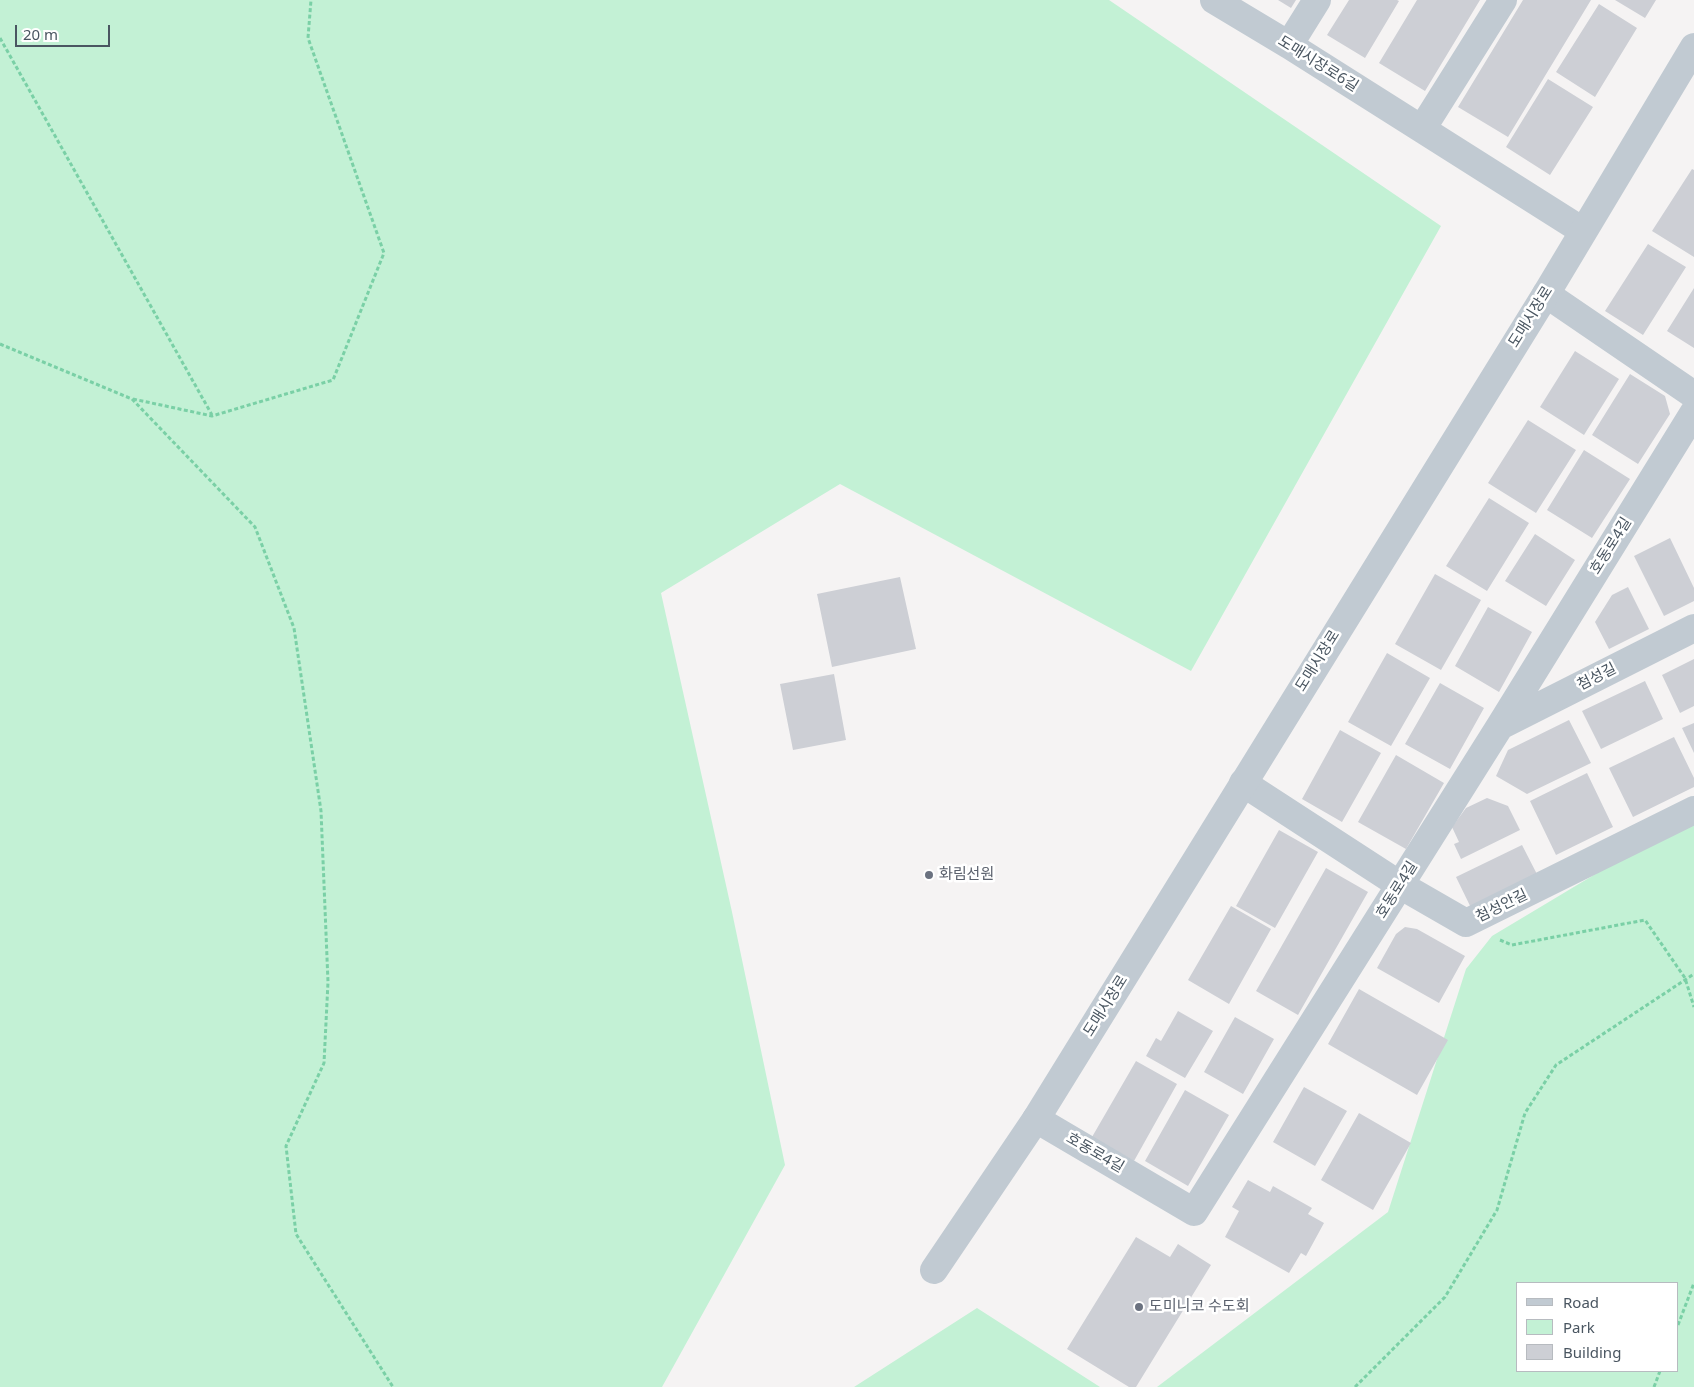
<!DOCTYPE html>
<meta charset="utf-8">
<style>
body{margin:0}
#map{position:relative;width:1694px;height:1387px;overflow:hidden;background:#f5f3f3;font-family:"Noto Sans",sans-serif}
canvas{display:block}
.legend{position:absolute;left:1516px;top:1282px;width:162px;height:90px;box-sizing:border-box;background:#fff;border:1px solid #b7bbc0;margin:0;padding:6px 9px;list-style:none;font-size:15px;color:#4a5661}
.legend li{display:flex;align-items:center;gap:10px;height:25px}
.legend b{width:25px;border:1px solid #b7bbc0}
.scale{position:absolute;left:15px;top:25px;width:95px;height:22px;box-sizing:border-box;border:2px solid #4a5661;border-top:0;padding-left:6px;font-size:15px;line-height:18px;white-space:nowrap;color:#4a5661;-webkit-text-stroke:4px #fff;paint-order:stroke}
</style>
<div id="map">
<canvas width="1694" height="1387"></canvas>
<ul class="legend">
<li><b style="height:6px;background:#c1cad2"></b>Road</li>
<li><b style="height:14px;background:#c3f1d5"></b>Park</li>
<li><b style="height:14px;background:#cdcfd5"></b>Building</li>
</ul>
<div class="scale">20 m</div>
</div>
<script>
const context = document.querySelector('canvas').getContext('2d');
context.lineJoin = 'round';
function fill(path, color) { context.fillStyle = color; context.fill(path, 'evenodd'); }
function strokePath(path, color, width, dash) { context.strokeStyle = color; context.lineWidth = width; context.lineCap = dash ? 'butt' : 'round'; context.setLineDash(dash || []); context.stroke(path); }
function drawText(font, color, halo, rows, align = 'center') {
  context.font = font + ' "Noto Sans","Noto Sans KR",sans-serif'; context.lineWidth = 5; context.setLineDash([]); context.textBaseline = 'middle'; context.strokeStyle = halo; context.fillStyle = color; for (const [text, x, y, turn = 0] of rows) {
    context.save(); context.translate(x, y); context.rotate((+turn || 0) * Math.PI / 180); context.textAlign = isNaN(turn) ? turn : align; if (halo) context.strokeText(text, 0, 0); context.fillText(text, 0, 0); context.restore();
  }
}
const green = new Path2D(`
 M0 0H1109L1441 226 1191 671 840 484 661 593 732 912 785 1165 662 1387H0Z
 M1694 815V1387H1157L1388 1212 1466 969 1492 936ZM1518 1283H1678V1371H1518Z
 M977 1308 1100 1387H854Z`);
const building = new Path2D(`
 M1278 0H1296L1291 8Z
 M1349 0H1397L1399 1 1365 58 1327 35Z
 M1417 0H1480L1425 91 1379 63Z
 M1523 0H1591L1508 137 1458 107Z
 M1615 0H1656L1645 18Z
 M1599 4 1637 28 1595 97 1556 72Z
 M1548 79 1593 107 1550 175 1506 147Z
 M1692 169 1694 170V257L1652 231Z
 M1648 244 1686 267 1643 335 1605 311Z
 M1694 288V348L1667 331Z
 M1575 351 1619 379 1584 435 1540 407Z
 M1630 374 1665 396 1670 414 1638 464 1592 435Z
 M1528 420 1576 450 1536 513 1488 483Z
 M1584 450 1630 479 1592 538 1547 510Z
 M1489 498 1529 523 1487 591 1446 566Z
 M1535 534 1575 560 1546 606 1505 581Z
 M1670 538 1694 588V601L1664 616 1634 556Z
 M1435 574 1481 600 1441 670 1395 644Z
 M900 577 916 649 832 667 817 594Z
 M1628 587 1649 629 1609 649 1595 622 1612 595Z
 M1488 607 1532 632 1499 692 1455 666Z
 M1387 653 1430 678 1391 746 1348 722Z
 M1694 659V706L1680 713 1662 675Z
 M834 674 846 740 793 750 780 684Z
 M1645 681 1663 719 1601 749 1582 711Z
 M1440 683 1484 708 1450 769 1405 744Z
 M1569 720 1591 763 1527 794 1496 776 1508 750Z
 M1694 723V753L1682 728Z
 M1340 730 1381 753 1342 822 1302 799Z
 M1674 737 1694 778V787L1633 817 1609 768Z
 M1396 755 1444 783 1406 849 1358 822Z
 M1587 773 1613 827 1556 855 1530 801Z
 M1487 798 1508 806 1520 830 1461 859 1454 844 1459 842 1452 827 1466 808Z
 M1279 830 1318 852 1275 928 1236 906Z
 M1522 845 1541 882 1474 914 1456 877Z
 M1326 868 1368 892 1298 1015 1256 991Z
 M1231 906 1271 929 1229 1004 1188 980Z
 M1405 927 1417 929 1465 956 1439 1003 1377 968 1396 934Z
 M1359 989 1448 1040 1417 1095 1328 1044Z
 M1178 1011 1213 1031 1185 1078 1146 1056 1156 1038 1161 1041Z
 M1235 1017 1274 1039 1243 1094 1204 1072Z
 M1136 1061 1177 1084 1134 1161 1092 1137Z
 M1304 1087 1347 1111 1315 1166 1273 1142Z
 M1185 1090 1229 1115 1188 1186 1145 1161Z
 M1359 1113 1411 1143 1373 1210 1321 1180Z
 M1248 1180 1270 1192 1273 1186 1312 1208 1308 1214 1324 1223 1306 1256 1301 1253 1289 1273 1225 1237 1239 1211 1232 1207Z
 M1136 1237 1170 1257 1178 1244 1211 1265 1136 1387H1129L1067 1349Z`);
const path = new Path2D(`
 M0 38 212 415
 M0 344 132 399 255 527 294 628 321 811 328 982 324 1063 286 1146 296 1234 393 1387
 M133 399 212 416 333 380 384 253 308 38 311 0
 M1500 940 1512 945 1645 920 1685 978 1694 1007
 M1678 1325 1694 1283
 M1355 1387 1445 1297 1497 1210 1525 1113 1556 1065 1694 974
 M1654 1387 1660 1371`);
const minor = new Path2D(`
 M1214 0 1289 45 1583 231
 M1289 45 1317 0
 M1422 129 1503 0
 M1546 294 1694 395
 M1500 726 1694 628
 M1243 783 1400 885 1466 923 1694 810
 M1036 1119 1194 1212 1500 726 1694 412`);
const tertiary = new Path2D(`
 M934 1270 1036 1119 1546 294 1694 47`);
const markers = [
 [929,875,5,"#6b7280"],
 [1139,1307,5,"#6b7280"]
];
const streetNames = [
 ["도매시장로6길",1318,64,32],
 ["도매시장로",1531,317,-58],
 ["호동로4길",1611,546,-58],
 ["도매시장로",1318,661,-58],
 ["첨성길",1597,677,-27],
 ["호동로4길",1397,890,-58],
 ["첨성안길",1502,906,-26],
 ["도매시장로",1106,1006,-58],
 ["호동로4길",1095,1153,30]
];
const worshipNames = [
 ["화림선원",939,875],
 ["도미니코 수도회",1149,1307]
];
fill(green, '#c3f1d5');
fill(building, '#cdcfd5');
strokePath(path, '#7ad0a6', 3, [4, 2.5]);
strokePath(minor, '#c1cad2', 28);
strokePath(tertiary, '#c1cad2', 28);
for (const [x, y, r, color] of markers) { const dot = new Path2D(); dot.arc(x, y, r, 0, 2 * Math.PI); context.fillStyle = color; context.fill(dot); strokePath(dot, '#fff', 2); }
drawText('15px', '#4a5661', '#fff', streetNames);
drawText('15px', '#5b616d', '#fff', worshipNames, 'left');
</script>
